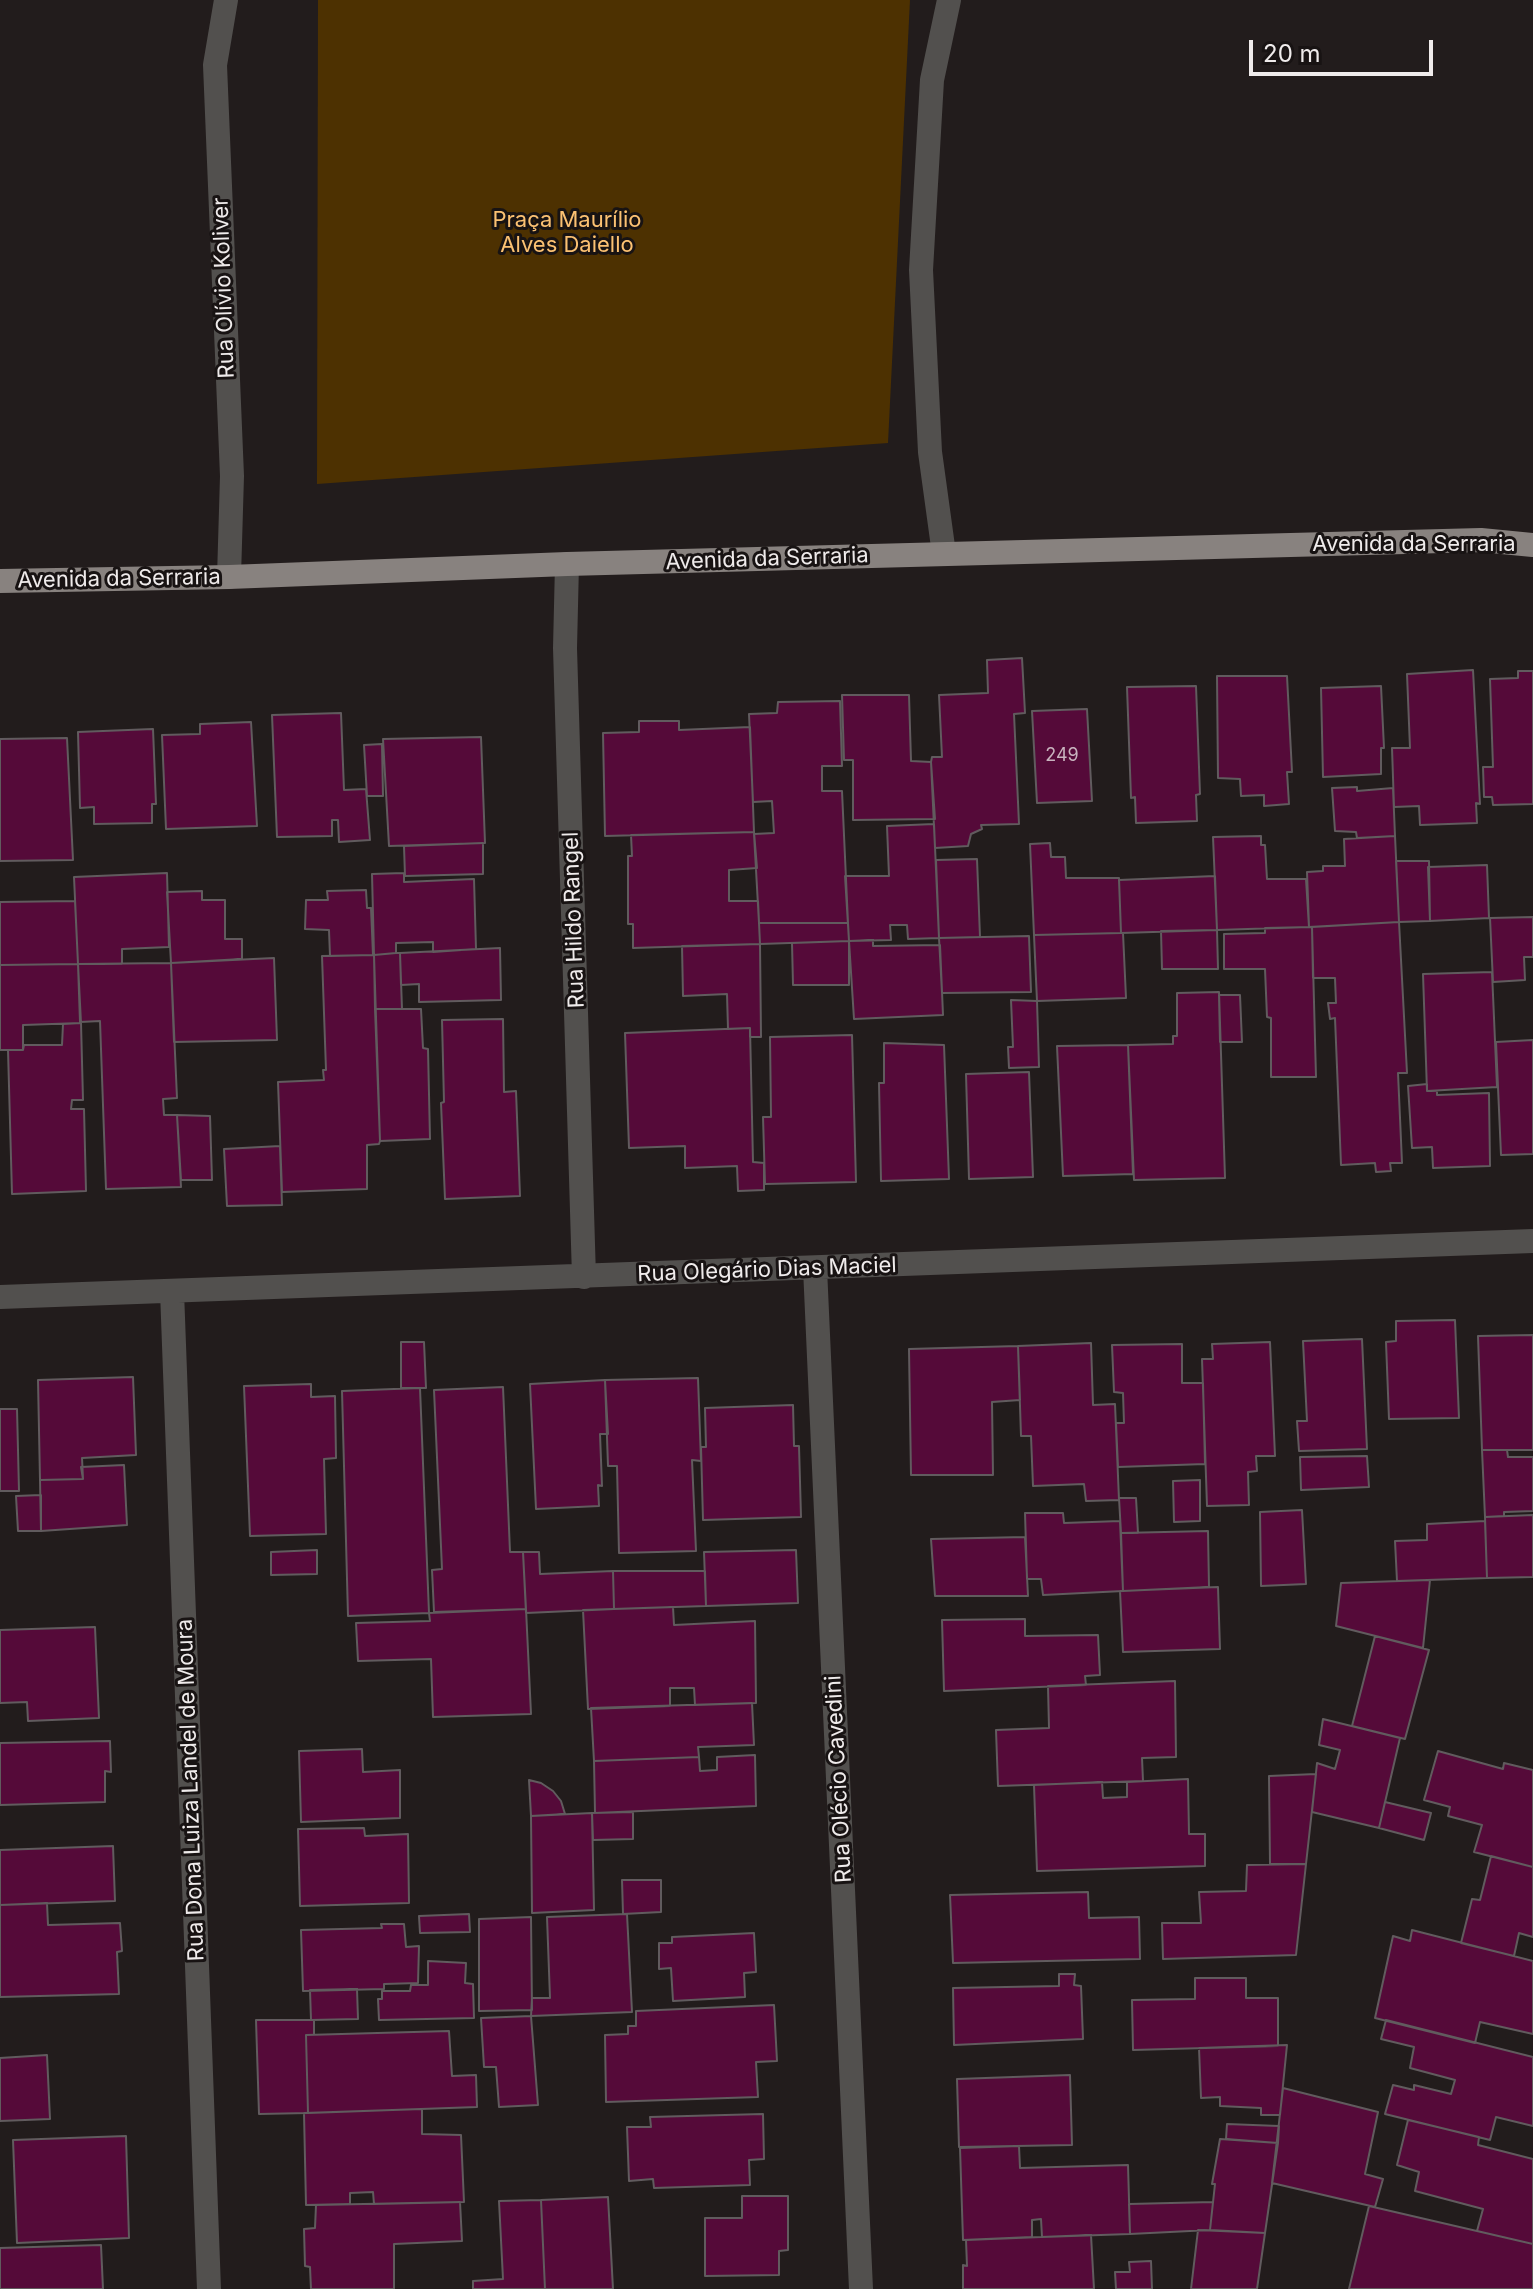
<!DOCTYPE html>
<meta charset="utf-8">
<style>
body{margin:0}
#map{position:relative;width:1533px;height:2289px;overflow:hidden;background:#221c1c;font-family:Inter,sans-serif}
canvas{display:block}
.scale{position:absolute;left:1249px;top:40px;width:184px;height:36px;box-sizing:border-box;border:4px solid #efebeb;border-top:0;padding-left:10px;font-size:24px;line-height:28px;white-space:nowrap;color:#efebeb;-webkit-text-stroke:6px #181313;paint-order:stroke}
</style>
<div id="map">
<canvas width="1533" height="2289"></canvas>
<div class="scale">20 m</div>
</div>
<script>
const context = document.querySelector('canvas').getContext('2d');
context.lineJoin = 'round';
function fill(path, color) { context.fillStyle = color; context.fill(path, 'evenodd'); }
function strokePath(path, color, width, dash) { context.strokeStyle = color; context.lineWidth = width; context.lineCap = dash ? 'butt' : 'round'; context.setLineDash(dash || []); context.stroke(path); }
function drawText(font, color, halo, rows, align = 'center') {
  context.font = font + ' Inter,sans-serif'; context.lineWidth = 6; context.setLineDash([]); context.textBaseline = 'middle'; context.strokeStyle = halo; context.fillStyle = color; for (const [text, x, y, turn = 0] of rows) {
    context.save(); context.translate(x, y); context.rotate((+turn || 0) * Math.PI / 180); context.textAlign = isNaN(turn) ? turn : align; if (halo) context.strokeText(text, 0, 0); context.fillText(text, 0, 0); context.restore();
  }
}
const green = new Path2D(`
 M318 0H910L888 443 317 484Z`);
const building = new Path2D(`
 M1022 658 1025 713 1014 714 1019 824 981 825 982 829 971 834 968 846 935 848 931 762 932 757H942L939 695 988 693 987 660Z
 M1473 670 1480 804 1476 803 1477 823 1420 825 1419 806 1394 807 1392 748H1410L1407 674Z
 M1518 671H1533V804L1493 805 1492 797H1484L1483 767H1493L1490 679 1518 678Z
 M1217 676H1287L1292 772H1287L1289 804 1264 806V795L1241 796 1240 779 1218 778Z
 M1196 686 1200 794 1196 795 1197 821 1136 823 1135 797 1131 798 1127 687Z
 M1381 686 1384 748H1381V774L1323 777 1321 688Z
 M842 695H909L911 761 931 762 935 819 853 820V760H844Z
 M840 701 842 766H822V791H842L848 923H759L754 834 774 833 772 801 753 802 749 714 777 713 778 702Z
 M1087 709 1092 801 1037 803 1032 711Z
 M341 713 344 790 366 789 370 840 339 842 338 820H332V836L277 837 272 715Z
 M639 721H679V730L750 727 754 832 605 836 603 733 639 732Z
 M251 722 257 826 166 829 162 735 200 734V724Z
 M153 729 156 804H152V823L94 824V807L80 808 78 732Z
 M481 737 485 843 389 846 383 739Z
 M67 738 73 860 0 861V739Z
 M382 744 383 796H367L364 745Z
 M1357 787V791L1393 788 1395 836 1357 838 1356 832 1335 831 1332 788Z
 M934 824 939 938 908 939 907 925H890L891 940 849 941 845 876H889L887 826Z
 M754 832 757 868 729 870V901H758L760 944 633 948V924H628V856H632L631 835Z
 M1261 836V845H1265L1267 879H1306L1309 927 1217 930 1213 837Z
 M1395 836 1399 922 1309 927 1307 872 1323 871V866H1345L1344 839Z
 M483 843V874L405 876 404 846Z
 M1050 843 1051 857H1065L1066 878H1119L1121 933 1034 935 1030 844Z
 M977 859 980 937 939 938 936 860Z
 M1396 861H1429L1430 921 1399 922Z
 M1487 865 1489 918 1430 921 1428 867Z
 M167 873 169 947 122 949V964H78L74 877Z
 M404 873V882L474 879 476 949 433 952V942L396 943V953L374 955 372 874Z
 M1215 876 1217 930 1121 933 1119 880Z
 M366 890 367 908H371L373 955 330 956 329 930 305 929 306 900H328L327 891Z
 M202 891V900H225V939H242V959L171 963 167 892Z
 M75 901 78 964 0 965V902Z
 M1533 917V957H1524L1525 980 1493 982 1490 918Z
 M1399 922 1407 1073H1398L1402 1163H1390L1391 1171 1376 1172 1375 1163 1341 1165 1335 1018 1330 1019 1328 1003H1336L1335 978H1313L1312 927Z
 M759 923H848L849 941 760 944Z
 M1312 927 1316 1077H1271V1018L1267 1017 1265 969H1224V934L1265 933V928Z
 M1217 930 1218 969H1162L1161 931Z
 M1121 933H1123L1126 998 1037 1001 1034 935Z
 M1029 936 1031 992 942 993 939 938Z
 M873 940V946L940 945 943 1015 854 1019 849 941Z
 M849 941V985H793L792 943Z
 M760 944 761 1037H750V1028L728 1029 727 994 683 996 682 946Z
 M500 948 501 1000 419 1002V984L401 985 400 953Z
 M396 953H400L402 1009H375L374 955Z
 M374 955 380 1141 379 1144 367 1145V1189L282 1192 278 1082 324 1080 323 1070H326L322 956Z
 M274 958 277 1040 174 1042 171 963Z
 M171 963 177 1098 163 1099 164 1115H177L181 1187 106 1189 100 1021 80 1022 78 964Z
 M78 964 81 1023 23 1025V1050H0V965Z
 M1492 972 1497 1087 1427 1091 1423 974Z
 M1219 992 1225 1178 1134 1180 1128 1045 1173 1044V1036H1177V993Z
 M1219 995H1240L1242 1042H1220Z
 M1011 1000 1037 1001 1039 1067 1009 1068 1008 1047H1013Z
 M375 1009H421L423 1048 428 1049 430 1139 380 1141Z
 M503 1019 504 1092 516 1091 520 1196 445 1199 441 1103 444 1102 442 1020Z
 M81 1023 83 1100H72L71 1109H84L86 1191 12 1194 8 1050H23L24 1045H62L63 1024Z
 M750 1028 753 1162 764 1163V1190L738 1191 737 1166 685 1168V1146L629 1148 625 1033Z
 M852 1035 856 1182 765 1184 763 1117H771L770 1037Z
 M1533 1040V1154L1501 1155 1496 1042Z
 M884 1043 944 1045 949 1179 881 1181 879 1083H884Z
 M1128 1045 1133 1174 1063 1176 1057 1046Z
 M1029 1072 1033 1177 969 1179 966 1074Z
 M1427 1084V1091H1437V1095L1489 1093 1490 1166 1433 1168 1432 1147 1412 1148 1408 1086Z
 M177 1115 210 1116 212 1180H181Z
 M280 1146 282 1205 227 1206 224 1149Z
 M1455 1320 1459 1418 1389 1419 1386 1342 1396 1341V1321Z
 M1533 1335V1450H1482L1478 1336Z
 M1362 1339 1367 1449 1299 1451 1297 1421H1307L1303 1341Z
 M401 1342H424L426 1388H401Z
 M1270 1342 1275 1456H1256L1257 1471 1248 1472 1249 1505 1207 1506 1202 1359H1213L1212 1344Z
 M1091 1343 1093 1405 1115 1404 1119 1500 1086 1501 1084 1484 1033 1486 1031 1436H1021L1018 1346Z
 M1182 1344V1383H1203L1205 1464 1118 1467 1116 1423H1124L1123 1393 1114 1392 1112 1345Z
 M1018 1346 1020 1400 992 1402 993 1475H911L909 1349Z
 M133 1377 136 1455 82 1458 83 1479 40 1480 38 1380Z
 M698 1378 701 1461 692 1460 696 1551 619 1553 617 1466H608L605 1380Z
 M605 1380 608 1434H600L602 1486 598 1485 599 1506 536 1509 530 1384Z
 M311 1384V1397L335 1396 336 1458 324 1459 326 1534 250 1536 244 1386Z
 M503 1387 510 1552H523L526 1609 434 1612 432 1570 442 1569 434 1390Z
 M420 1388 429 1613 348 1616 342 1391Z
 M793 1405 794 1446H799L801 1517 703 1520 701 1447H706L705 1408Z
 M0 1409H17L19 1491H0Z
 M1482 1450H1507L1508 1457H1533V1511L1504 1512V1516L1485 1517Z
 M1367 1456 1369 1487 1301 1490 1300 1457Z
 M124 1465 127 1525 41 1531 40 1480 83 1479 81 1467Z
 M1200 1480V1521L1174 1522 1173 1481Z
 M41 1495V1531H18L16 1496Z
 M1119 1498H1136L1138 1533H1121Z
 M1302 1510 1306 1584 1261 1586 1260 1512Z
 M1025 1513H1063L1064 1523 1120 1521 1123 1591 1043 1595 1041 1579H1027Z
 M1533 1515V1577L1487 1578 1485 1517Z
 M1485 1521 1487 1578 1397 1581 1395 1541 1427 1540V1524Z
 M1208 1531 1209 1587 1123 1591 1121 1533Z
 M1025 1537 1028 1596H935L931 1539Z
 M317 1550V1574L271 1575V1552Z
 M796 1550 798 1603 706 1606 704 1552Z
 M523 1552H539L540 1574 613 1571 614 1609 526 1613Z
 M613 1571H705L706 1606 614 1609Z
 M1430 1580 1423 1648 1336 1626 1341 1583Z
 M1218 1587 1220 1649 1123 1652 1120 1591Z
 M673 1607 674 1625 755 1621 756 1703 695 1705 694 1688H670V1706L588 1709 583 1610Z
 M526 1609 531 1714 433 1717 431 1659 358 1661 356 1623 430 1621 429 1613Z
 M1025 1619V1636L1098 1635 1100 1675 1085 1676 1086 1685 944 1691 942 1620Z
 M95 1627 99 1718 28 1721 27 1702 0 1703V1630Z
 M1375 1636 1429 1650 1405 1739 1352 1726Z
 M1175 1681 1176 1757 1142 1758 1143 1781 998 1786 996 1730 1049 1728 1048 1686Z
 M752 1703 754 1745 698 1747 699 1757 594 1761 591 1708Z
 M1323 1719 1400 1738 1379 1828 1312 1812 1317 1763 1335 1769 1340 1750 1319 1745Z
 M110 1741 111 1772 105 1771V1802L0 1805V1743Z
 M362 1749 363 1772 400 1770V1818L301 1822 299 1751Z
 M1438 1751 1503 1769 1504 1763 1533 1770V1867L1474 1852 1482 1825 1448 1816 1450 1807 1424 1800Z
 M755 1755 756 1806 595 1813 594 1761 699 1757 700 1771 717 1770V1757Z
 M1316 1774 1306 1864H1270L1269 1776Z
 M1188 1779 1189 1834H1205V1866L1037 1871 1034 1785 1102 1782 1103 1798 1127 1797V1782Z
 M529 1780 541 1783 553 1791 561 1801 565 1814 531 1816Z
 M1385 1802 1431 1813 1424 1840 1379 1828Z
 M633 1812V1839L593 1840 592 1813Z
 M592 1813 594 1910 532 1913 531 1816Z
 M364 1828 365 1836 408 1834 409 1903 300 1906 298 1829Z
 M113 1846 115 1901 0 1905V1850Z
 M1491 1856 1533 1867V1937L1519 1933 1514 1956 1461 1943 1472 1899 1480 1900Z
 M1306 1864 1296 1955 1163 1959 1162 1923H1201L1199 1892 1246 1891 1247 1865Z
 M622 1880H661V1912L623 1914Z
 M1088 1892 1089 1918 1139 1917 1140 1959 953 1963 950 1895Z
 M47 1903 48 1925 120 1923 122 1951 117 1952 119 1994 0 1997V1905Z
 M469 1914 470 1932 420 1933 419 1916Z
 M627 1914 632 2012 531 2016 532 1998H550L547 1917Z
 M531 1917 532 2010 479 2011V1919Z
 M381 1924H404L406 1947 419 1946 418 1983 384 1984V1989L303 1991 301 1930 382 1928Z
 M1412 1930 1533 1961V2034L1480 2022 1475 2043 1375 2018 1393 1936 1410 1941Z
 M754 1933 756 1972 744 1973 745 1997 673 2001 671 1968 659 1969V1943H672V1937Z
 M428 1961 466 1963 465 1983 473 1984 474 2018 379 2020 378 1999H382V1991H410L411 1985H428Z
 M1059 1974H1075L1074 1985 1081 1986 1083 2039 954 2045 953 1988 1059 1986Z
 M1195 1978H1246V1998H1278V2046L1133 2050 1132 2000 1195 1999Z
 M357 1989 358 2019 311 2020 310 1990Z
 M774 2005 777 2061 756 2062 758 2097 606 2102 605 2035 628 2034V2026H636V2011Z
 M531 2016 538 2105 499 2107 496 2067H484L481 2018Z
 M256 2020H314V2035H306L308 2113 259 2114Z
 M1386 2020 1533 2057V2126L1496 2117 1490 2140 1385 2114 1393 2085 1414 2090V2085L1451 2094 1455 2080 1410 2068 1414 2047 1381 2039Z
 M449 2031 452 2076 476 2075 477 2107 308 2113 306 2035Z
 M1287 2045 1280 2115H1261V2108L1220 2106V2097L1201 2098 1199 2048Z
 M47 2055 50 2119 0 2121V2058Z
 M1070 2075 1072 2145 959 2147 957 2079Z
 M1283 2088 1378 2112 1365 2174 1383 2179 1375 2207 1272 2183Z
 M422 2109V2134L461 2135 464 2202 374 2204 373 2192 350 2193V2204L306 2205 304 2113Z
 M763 2114 764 2159 749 2160 750 2185 654 2188 653 2179 629 2181 627 2127H651L650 2117Z
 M1408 2120 1479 2137 1478 2145 1533 2159V2244L1477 2231 1483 2209 1415 2191 1419 2172 1397 2165Z
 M1227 2124 1279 2126 1278 2143 1226 2139Z
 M126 2136 129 2238 17 2243 13 2140Z
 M1220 2139 1278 2143 1265 2233 1210 2230 1215 2184H1212Z
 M1019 2146 1020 2168 1128 2165 1130 2234 1042 2237 1041 2219 1032 2220V2237L963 2240 960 2148Z
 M742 2196H788V2250L779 2251V2275L705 2276V2218H742Z
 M608 2197 613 2289H545L541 2200Z
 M541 2200 545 2289H473V2281L503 2279 499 2201Z
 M460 2202 462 2241 394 2244V2289H311L310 2267 305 2266 304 2229 315 2228 316 2205Z
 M1213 2202 1210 2230 1130 2234 1129 2204Z
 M1369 2206 1533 2244V2289H1349Z
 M1198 2230 1265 2233 1257 2289H1191Z
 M1091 2235 1094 2289H963V2265L967 2266 966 2240Z
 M101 2245 103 2289H0V2248Z
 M1151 2261 1152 2289H1116L1115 2272H1130L1129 2262Z`);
const minor = new Path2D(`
 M226 0 215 65 232 476 229 577
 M944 554 930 452 921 270 932 80 949 0
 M567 564 565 648 584 1277
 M815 1268 861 2289
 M172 1291 209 2289
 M0 1297 1533 1241`);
const major = new Path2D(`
 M0 581 229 577 567 564 1481 540 1533 545`);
const numberNames = [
 ["249",1062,756]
];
const parkNames = [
 ["Praça Maurílio",567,220],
 ["Alves Daiello",567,245]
];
const streetNames = [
 ["Rua Olívio Koliver",224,288,-92],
 ["Avenida da Serraria",1414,544],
 ["Avenida da Serraria",767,559,-2],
 ["Avenida da Serraria",119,579,-1],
 ["Rua Hildo Rangel",574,920,-92],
 ["Rua Olegário Dias Maciel",767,1270,-2],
 ["Rua Olécio Cavedini",839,1779,-93],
 ["Rua Dona Luiza Landel de Moura",191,1790,-92]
];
fill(green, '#4d3101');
fill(building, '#550a39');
strokePath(building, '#615b5e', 2);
strokePath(minor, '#52504e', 24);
strokePath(major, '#88827f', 24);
drawText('18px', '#c8b3be', null, numberNames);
drawText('22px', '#fbc172', '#181313', parkNames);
drawText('22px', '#efebeb', '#181313', streetNames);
</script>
